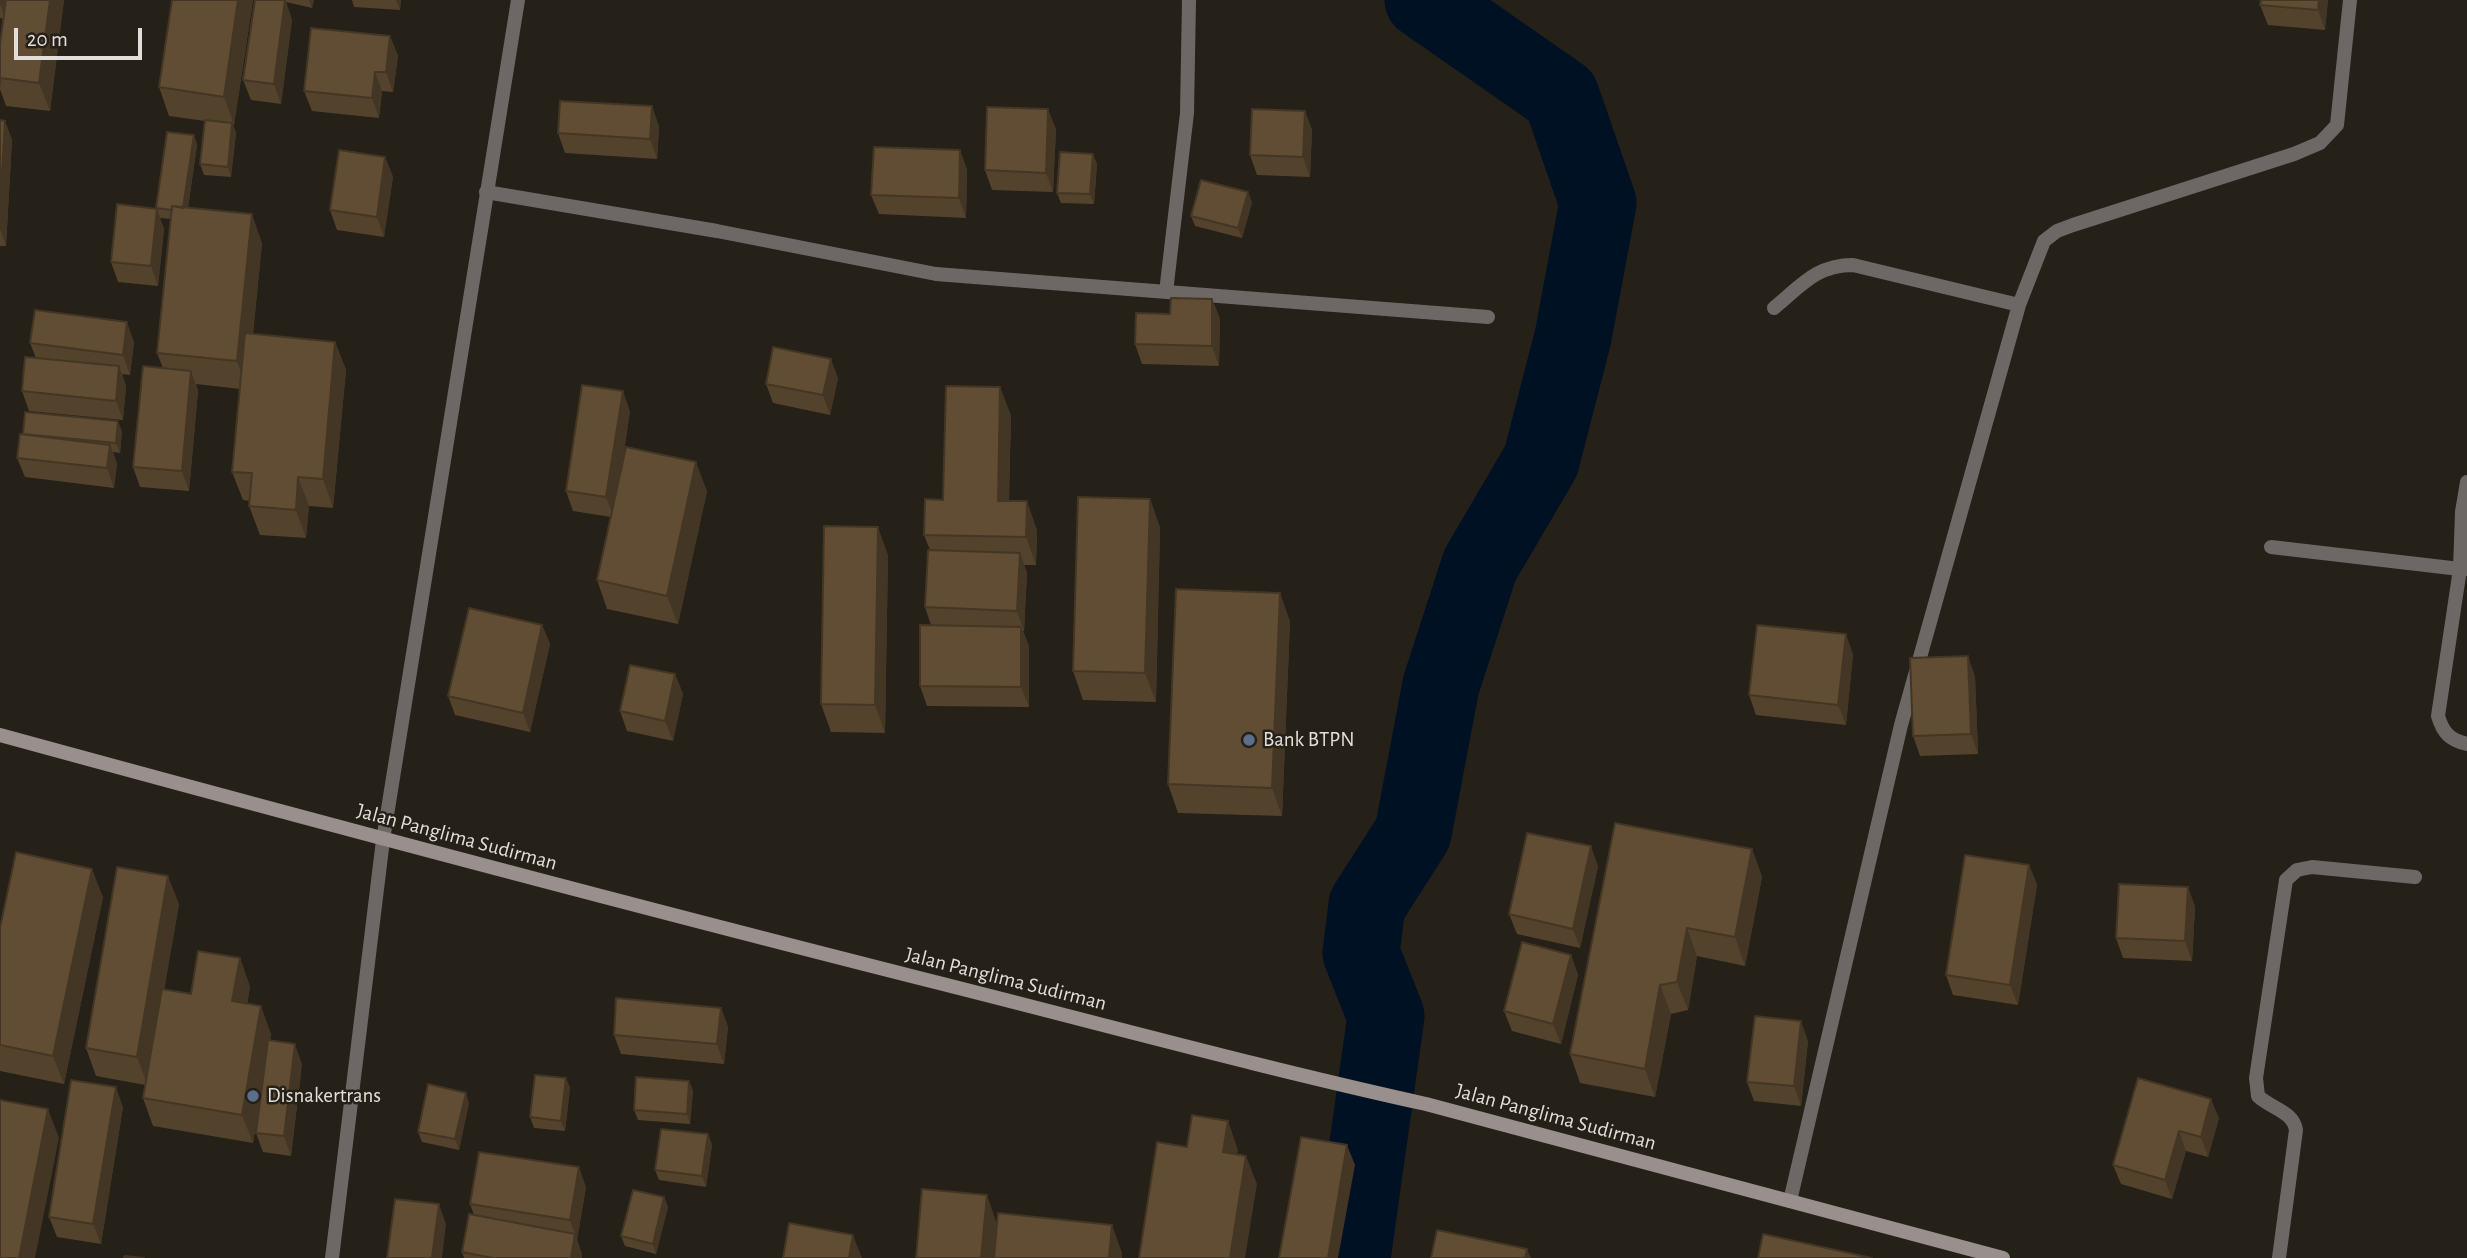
<!DOCTYPE html>
<style>
body{margin:0}
#map{position:relative;width:2467px;height:1258px;overflow:hidden;background:#252018;font-family:"Alegreya Sans",sans-serif}
canvas{display:block}
.scale{position:absolute;left:14px;top:28px;width:128px;height:32px;box-sizing:border-box;border:4px solid #e2ded9;border-top:0;padding-left:9px;font-size:21px;line-height:24px;white-space:nowrap;color:#e2ded9;-webkit-text-stroke:5px #252018;paint-order:stroke}
</style>
<div id="map">
<canvas width="2467" height="1258"></canvas>
<div class="scale">20 m</div>
</div>
<script>
const context = document.querySelector('canvas').getContext('2d');
context.lineJoin = 'round';
function strokePath(path, color, width, dash) { context.strokeStyle = color; context.lineWidth = width; context.lineCap = dash ? 'butt' : 'round'; context.setLineDash(dash || []); context.stroke(path); }
function fill(path, color) { context.fillStyle = color; context.fill(path, 'evenodd'); }
function drawText(font, color, halo, rows, align = 'center') {
  context.font = font + ' "Alegreya Sans",sans-serif'; context.lineWidth = 5; context.setLineDash([]); context.textBaseline = 'middle'; context.strokeStyle = halo; context.fillStyle = color; for (const [text, x, y, turn = 0] of rows) {
    context.save(); context.translate(x, y); context.rotate((+turn || 0) * Math.PI / 180); context.textAlign = isNaN(turn) ? turn : align; if (halo) context.strokeText(text, 0, 0); context.fillText(text, 0, 0); context.restore();
  }
}
const river = new Path2D(`
 M1352 1258 1386 1016 1361 953 1367 905 1413 833 1441 685 1480 565 1541 461 1573 337 1598 203 1561 96 1423 0`);
const minor = new Path2D(`
 M486 192 717 231 936 274 1488 317
 M1166 292 1187 113 1189 0
 M1774 308C1801 286 1816 265 1853 265L2019 305
 M2467 482 2462 512 2460 569H2467
 M2271 547 2460 569 2438 716C2443 733 2450 740 2467 744
 M1790 1201 1901 725 2019 305 2044 241 2057 231 2073 225 2294 154 2320 143 2337 125 2350 0
 M2279 1258 2296 1130C2293 1111 2270 1108 2258 1096L2256 1078 2286 880 2297 870 2312 867 2415 877`);
const tertiary = new Path2D(`
 M332 1258 383 840 518 0`);
const secondary = new Path2D(`
 M0 735C307 819 615 901 923 979 1091 1021 1258 1067 1426 1104L2003 1258`);
const wall = new Path2D(`
 M0 0H64L50 111 6 106 0 89 3 19 0 18Z
 M253 0 234 125H233L236 133 231 177 204 175 200 164 205 121 169 116 159 87Z
 M255 0H314L312 8 286 2 292 20 281 104 251 100 243 80Z
 M352 0H401L400 10 354 7Z
 M2328 0 2325 30 2268 25 2260 5Z
 M390 36 398 56 393 92 382 91 379 118 312 111 304 91Z
 M1305 111 1312 130 1310 177 1257 175 1250 155Z
 M0 120 5 121 12 140 6 246H0Z
 M659 126 657 159 565 153 558 133Z
 M1056 129 1053 192 992 190 985 170Z
 M194 135 197 145 188 208 262 243 253 334 335 342 346 370 333 508 309 506 306 538 260 535 249 506 250 501 243 500 232 472 240 389 196 384 198 391 189 491 140 487 133 467 163 368 157 353 171 219 160 218 164 229 158 286 118 282 111 262 156 209Z
 M960 150 967 170 966 218 879 214 871 195Z
 M1093 154 1097 164 1094 204 1061 203 1057 193Z
 M385 157 393 177 384 237 337 230 330 210Z
 M1252 202 1242 238 1195 226 1191 216Z
 M1212 299 1220 319 1219 366 1142 364 1135 344 1170 314Z
 M134 342 130 375 122 374 126 386 123 420 29 411 22 391 36 358 30 343Z
 M838 378 830 415 773 403 766 384Z
 M630 411 621 472 707 491 678 624 607 609 597 580 611 517 573 511 566 491Z
 M1011 415 1009 501 1037 530 1036 565H1024L1027 573 1024 631H1023L1029 646V707L927 706 920 686 931 625 925 607 930 550 924 535 943 500Z
 M122 431 120 453 113 452 117 464 114 488 25 477 17 458 20 434Z
 M1150 499 1160 528 1156 702 1083 700 1073 671Z
 M888 555 885 733 831 732 821 704Z
 M1280 593 1290 622 1282 816 1178 813 1168 784Z
 M542 625 550 644 530 732 455 715 448 696Z
 M1853 654 1846 725 1756 715 1749 695Z
 M675 674 683 694 673 741 627 731 620 711Z
 M1975 676 1978 754 1920 756 1913 736Z
 M1752 849 1762 877 1745 966 1697 956 1688 1010 1671 1014 1655 1097 1580 1083 1570 1054Z
 M2029 865 2037 885 2018 1005 1953 995 1946 975Z
 M1598 866 1580 948 1517 934 1509 914Z
 M2188 887 2195 907 2192 961 2123 958 2116 938Z
 M103 897 64 1084 0 1071V928Z
 M179 904 164 989 191 994 240 958 250 987 247 1004 271 1034 270 1041 302 1064 291 1156 263 1152 256 1133 261 1097 253 1143 153 1126 143 1098 145 1085 96 1076 86 1048Z
 M1571 955 1578 975 1561 1044 1512 1031 1504 1011Z
 M721 1008 728 1027 724 1064 621 1054 614 1035Z
 M1808 1041 1801 1106 1754 1101 1747 1082Z
 M566 1078 570 1088 565 1131 534 1128 530 1117Z
 M2138 1078 2219 1118 2208 1157 2186 1151 2172 1199 2121 1184 2113 1165Z
 M689 1081 693 1091 690 1124 638 1120 634 1110Z
 M469 1103 459 1150 422 1142 418 1132Z
 M123 1107 101 1244 57 1237 49 1217Z
 M708 1134 712 1145 706 1187 659 1180 655 1170Z
 M586 1187 577 1240 582 1254V1258H464L462 1252 474 1215 470 1204Z
 M664 1197 668 1207 656 1254 625 1246 621 1236Z`);
const shadedWall = new Path2D(`
 M0 0H8L5 19 0 4Z
 M50 0H64L50 111 39 83Z
 M238 0H253L234 125 224 97Z
 M285 0 292 20 281 104 274 84Z
 M309 0H314L312 8Z
 M396 0H401L400 10Z
 M2319 0H2328L2325 30 2318 10Z
 M390 36 398 56 393 92 386 72Z
 M375 72 382 91 379 118 372 98Z
 M652 106 659 126 657 159 650 139Z
 M1048 109 1056 129 1053 192 1046 173Z
 M1305 111 1312 130 1310 177 1303 157Z
 M5 121 12 140 6 246 0 229V208Z
 M232 123 236 133 231 177 228 167Z
 M194 135 197 145 186 221 182 211Z
 M960 150 967 170 966 218 959 198Z
 M1093 154 1097 164 1094 204 1090 194Z
 M385 157 393 177 384 237 377 217Z
 M1248 192 1252 202 1242 238 1238 228Z
 M157 209 164 229 158 286 151 266Z
 M252 214 262 243 247 390 237 361Z
 M1212 299 1220 319 1219 366 1212 346Z
 M127 322 134 342 130 375 123 355Z
 M335 342 346 370 333 508 323 479Z
 M831 359 838 378 830 415 823 395Z
 M119 366 126 386 123 420 116 401Z
 M191 371 198 391 189 491 182 471Z
 M1000 387 1011 415 1008 529 998 501Z
 M623 391 630 411 614 517 606 497Z
 M118 421 122 431 120 453 116 443Z
 M110 445 117 464 114 488 107 468Z
 M696 462 707 491 678 624 667 596Z
 M298 477 309 506 306 538 296 510Z
 M1150 499 1160 528 1156 702 1145 673Z
 M1027 501 1037 530 1036 565 1026 537Z
 M878 527 888 555 885 733 875 705Z
 M1020 553 1027 573 1024 631 1017 611Z
 M1280 593 1290 622 1282 816 1272 788Z
 M542 625 550 644 530 732 523 713Z
 M1021 627 1029 646V707L1021 687Z
 M1846 634 1853 654 1846 725 1838 705Z
 M1968 656 1975 676 1978 754 1971 734Z
 M675 674 683 694 673 741 665 721Z
 M1591 846 1598 866 1580 948 1573 929Z
 M1752 849 1762 877 1745 966 1735 937Z
 M2029 865 2037 885 2018 1005 2010 985Z
 M92 869 103 897 64 1084 53 1056Z
 M168 876 179 904 148 1086 137 1057Z
 M2188 887 2195 907 2192 961 2185 941Z
 M1687 928 1697 956 1688 1010 1677 982Z
 M1571 955 1578 975 1561 1044 1553 1024Z
 M240 958 250 987 243 1030 232 1001Z
 M1660 985 1671 1014 1655 1097 1645 1069Z
 M261 1006 271 1034 253 1143 242 1115Z
 M721 1008 728 1027 724 1064 717 1044Z
 M1801 1021 1808 1041 1801 1106 1794 1086Z
 M295 1044 302 1064 291 1156 284 1136Z
 M566 1078 570 1088 565 1131 561 1121Z
 M689 1081 693 1091 690 1124 687 1114Z
 M116 1087 123 1107 101 1244 93 1224Z
 M466 1093 469 1103 459 1150 455 1139Z
 M2211 1099 2219 1118 2208 1157 2201 1137Z
 M48 1109 59 1138 35 1258H19Z
 M1228 1121 1238 1150 1233 1181 1223 1152Z
 M2179 1131 2186 1151 2172 1199 2165 1180Z
 M708 1134 712 1145 706 1187 702 1176Z
 M1347 1145 1355 1165 1338 1258H1328Z
 M1246 1156 1257 1184 1245 1258H1230Z
 M579 1167 586 1187 577 1240 570 1220Z
 M987 1195 997 1224 994 1258H981Z
 M664 1197 668 1207 656 1254 653 1244Z
 M439 1204 446 1224 442 1258H432Z
 M1112 1225 1122 1253V1258H1109Z
 M575 1234 582 1254V1258H571Z
 M853 1235 862 1258H849Z
 M1527 1249 1531 1258H1525Z`);
const building = new Path2D(`
 M6 0H50L39 83 0 78V44Z
 M172 0H238L224 97 159 87Z
 M255 0H285L274 84 243 80Z
 M2261 0H2319L2318 10 2260 5Z
 M311 28 390 36 386 72H375L372 98 304 91Z
 M560 101 652 106 650 139 558 133Z
 M987 107 1048 109 1046 173 985 170Z
 M1252 109 1305 111 1303 157 1250 155Z
 M0 120 5 121 0 208Z
 M205 120 232 123 228 167 200 164Z
 M167 132 194 135 183 208 172 206V210L156 208Z
 M874 147 960 150 959 198 871 195Z
 M339 150 385 157 377 217 330 210Z
 M1060 152 1093 154 1090 194 1057 193Z
 M1201 180 1248 192 1238 228 1191 216Z
 M117 204 157 209 151 266 111 262Z
 M172 206 252 214 237 361 157 353Z
 M1171 298 1212 299V346L1135 344 1136 313 1170 314Z
 M35 310 127 322 123 355 30 343Z
 M245 333 335 342 323 479 298 477 296 510 249 506 252 473 232 472Z
 M773 347 831 359 823 395 766 384Z
 M25 357 119 366 116 401 22 391Z
 M143 366 191 371 182 471 133 467Z
 M582 385 623 391 606 497 566 491Z
 M946 386 1000 387 998 501H1027L1026 537 924 535 925 499 943 500Z
 M25 412 118 421 116 443 23 434Z
 M20 434 110 445 107 468 17 458Z
 M626 447 696 462 667 596 597 580Z
 M1078 497 1150 499 1145 673 1073 671Z
 M824 526 878 527 875 705 821 704Z
 M928 550 1020 553 1017 611 925 607Z
 M1176 589 1280 593 1272 788 1168 784Z
 M469 608 542 625 523 713 448 696Z
 M920 625 1021 627V687L920 686Z
 M1757 625 1846 634 1838 705 1749 695Z
 M1968 656 1971 734 1913 736 1910 658Z
 M630 665 675 674 665 721 620 711Z
 M1615 823 1752 849 1735 937 1687 928 1677 982 1660 985 1645 1069 1570 1054Z
 M1527 833 1591 846 1573 929 1509 914Z
 M16 852 92 869 53 1056 0 1045V928Z
 M1965 855 2029 865 2010 985 1946 975Z
 M117 867 168 876 137 1057 86 1048Z
 M2119 884 2188 887 2185 941 2116 938Z
 M1522 942 1571 955 1553 1024 1504 1011Z
 M198 951 240 958 232 1001 261 1006 242 1115 143 1098 162 989 191 994Z
 M616 998 721 1008 717 1044 614 1035Z
 M1755 1016 1801 1021 1794 1086 1747 1082Z
 M268 1040 295 1044 284 1136 256 1133Z
 M535 1075 566 1078 561 1121 530 1117Z
 M636 1077 689 1081 687 1114 634 1110Z
 M2138 1078 2211 1099 2201 1137 2179 1131 2165 1180 2113 1165Z
 M71 1080 116 1087 93 1224 49 1217Z
 M428 1084 466 1093 455 1139 418 1132Z
 M0 1100 48 1109 19 1258H0Z
 M1192 1115 1228 1121 1223 1152 1246 1156 1230 1258H1139L1157 1142 1187 1147Z
 M661 1129 708 1134 702 1176 655 1170Z
 M1301 1137 1347 1145 1328 1258H1279Z
 M479 1152 579 1167 570 1220 470 1204Z
 M922 1189 987 1195 981 1258H916Z
 M633 1190 664 1197 653 1244 621 1236Z
 M395 1199 439 1204 432 1258H387Z
 M998 1213 1112 1225 1109 1258H994Z
 M469 1214 575 1234 571 1258H493L462 1252Z
 M789 1223 853 1235 849 1258H783Z
 M1437 1230 1527 1249 1525 1258H1431Z
 M1763 1234 1872 1258H1758Z
 M125 1256 144 1258H124Z`);
const markers = [
 [1249,740,7,"#5c6f8a"],
 [253,1096,7,"#5c6f8a"]
];
const poiNames = [
 ["Bank BTPN",1263,740],
 ["Disnakertrans",267,1096]
];
const streetNames = [
 ["Jalan Panglima Sudirman",457,837,15],
 ["Jalan Panglima Sudirman",1006,979,14],
 ["Jalan Panglima Sudirman",1556,1117,15]
];
strokePath(river, '#001123', 77);
strokePath(minor, '#6d6866', 14);
strokePath(tertiary, '#6d6866', 14);
strokePath(secondary, '#99908d', 14);
fill(wall, '#53422c');
fill(shadedWall, '#443624');
fill(building, '#614d33');
strokePath(building, '#443624', 2);
for (const [x, y, r, color] of markers) { const dot = new Path2D(); dot.arc(x, y, r, 0, 2 * Math.PI); context.fillStyle = color; context.fill(dot); strokePath(dot, '#252018', 2.5); }
drawText('21px', '#e2ded9', '#252018', poiNames, 'left');
drawText('21px', '#e2ded9', '#252018', streetNames);
</script>
